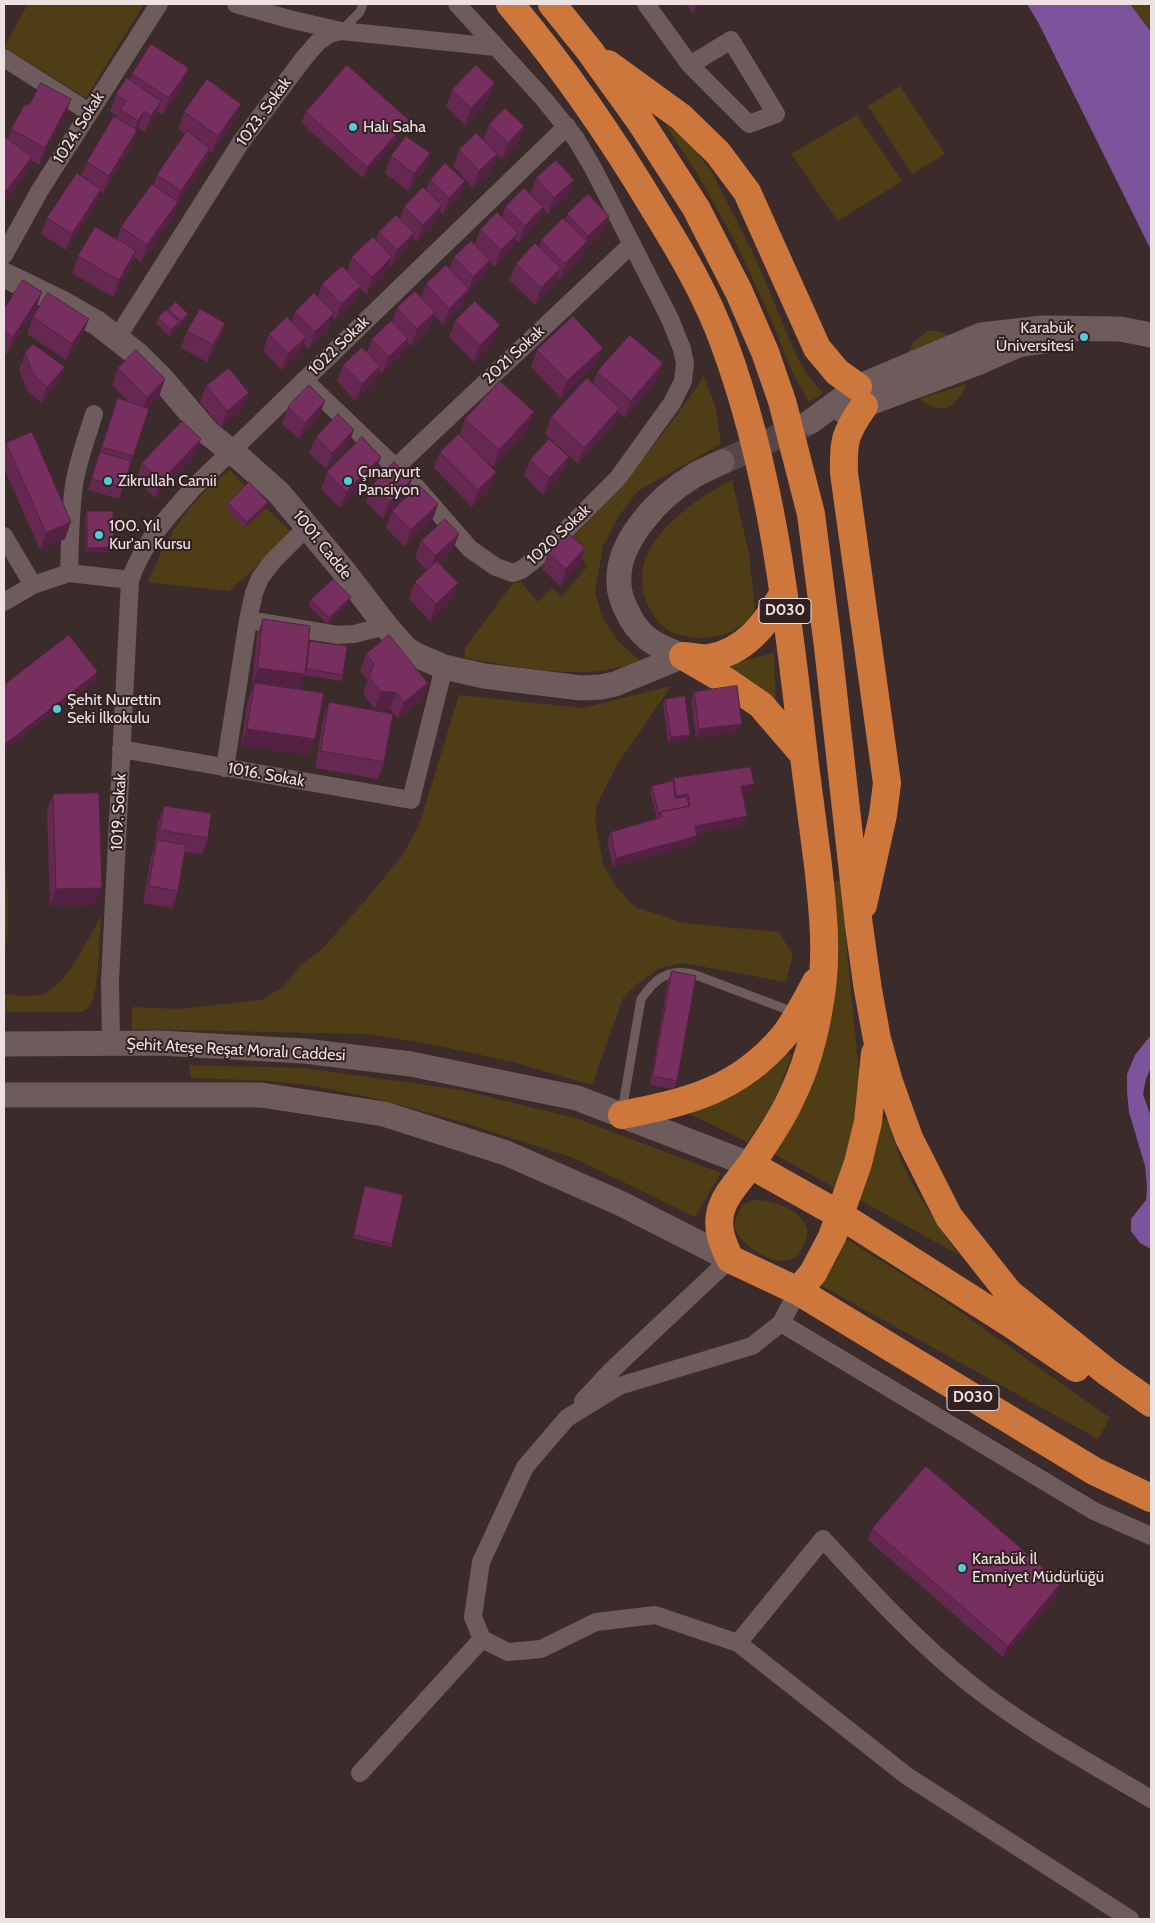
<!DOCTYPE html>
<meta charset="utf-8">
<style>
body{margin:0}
#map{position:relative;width:1155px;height:1923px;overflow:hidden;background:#3c2b2b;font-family:Cabin,sans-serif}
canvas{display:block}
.frame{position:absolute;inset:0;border:5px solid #ede1e1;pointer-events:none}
</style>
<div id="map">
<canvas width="1155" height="1923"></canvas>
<div class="frame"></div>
</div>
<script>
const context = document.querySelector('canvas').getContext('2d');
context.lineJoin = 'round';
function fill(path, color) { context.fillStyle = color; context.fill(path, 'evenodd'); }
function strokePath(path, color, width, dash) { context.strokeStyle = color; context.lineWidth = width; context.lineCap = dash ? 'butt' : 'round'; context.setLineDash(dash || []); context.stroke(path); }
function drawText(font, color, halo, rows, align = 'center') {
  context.font = font + ' Cabin,sans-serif'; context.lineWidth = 4; context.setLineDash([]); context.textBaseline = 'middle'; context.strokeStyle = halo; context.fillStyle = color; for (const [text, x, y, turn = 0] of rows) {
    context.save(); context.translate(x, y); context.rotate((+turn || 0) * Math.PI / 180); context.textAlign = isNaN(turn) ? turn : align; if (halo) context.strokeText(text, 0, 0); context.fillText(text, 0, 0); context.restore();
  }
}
const green = new Path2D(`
 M28 4H144L86 98 4 47Z
 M1130 4H1151V32Z
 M900 86 945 154 912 174 868 106Z
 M857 115 902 181 838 221 791 154Z
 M665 124 692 145 713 174 755 257 796 355 808 376 823 393 809 402 790 368 774 326 738 247 698 175Z
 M927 331H939L954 337 907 356 913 343Z
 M704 376 716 409 721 444 638 491 618 517 603 546 595 592 602 617 619 642 640 661C585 683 522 667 465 658V648L513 583 521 582 538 602 552 588 561 597 588 566 567 543C617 491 664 437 704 376Z
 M967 384C954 409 944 416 919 399Z
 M230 470 247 488 244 528 266 508 293 534 229 591 148 582C166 537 190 499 230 470Z
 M732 480 749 554 755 609C752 614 748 621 743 624 725 638 704 641 682 635 679 634 674 634 671 632 647 617 636 584 646 558 657 526 702 495 732 480Z
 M774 653 776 706 717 667Z
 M671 686 617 765 597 804 595 820 603 864 616 887 635 907 684 923 778 932 793 954 786 982 683 963 660 968 636 985 623 998 592 1085 513 1062 431 1044 366 1034 132 1029V1007L177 1009 261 1000 283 987 301 965 321 950 364 902 402 856 420 823 459 695 583 708Z
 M4 857C7 873 11 938 4 951Z
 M840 881 859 1072 857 1104 851 1139 835 1188 774 1154 791 1123 829 882Z
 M101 916C99 940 99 979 93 1000 91 1005 87 1009 83 1012H4V994C17 995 30 998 43 994 67 986 88 938 101 916Z
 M784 1052 792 1055 779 1089 769 1111 747 1142 684 1111Z
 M189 1065 304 1068 461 1090 575 1118 721 1173 695 1217 574 1158 452 1119 369 1097 319 1087 274 1081 191 1078Z
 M882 1118 890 1121C898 1171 931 1215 959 1255L858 1199Z
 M756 1200C773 1201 793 1207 803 1221 809 1228 808 1235 805 1242 802 1248 799 1255 794 1258 789 1260 781 1262 775 1260 763 1257 738 1242 735 1228 734 1219 740 1210 744 1203Z
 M846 1239 942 1299 1110 1418 1098 1439 820 1285 838 1258Z`);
const water = new Path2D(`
 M1027 4H1130L1151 32V250L1039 24Z
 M1151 1035V1067L1146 1079 1143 1094 1151 1117V1249L1140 1243 1131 1231V1219L1146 1200 1147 1186 1145 1166 1129 1112 1127 1092V1074L1135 1055Z`);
const secondaryTunnel = new Path2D(`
 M722 462 807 424`);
const lane = new Path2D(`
 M341 31 360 12 363 4
 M622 1111 641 999C655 979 668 968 693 974L796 1013`);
const street = new Path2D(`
 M236 4 289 19 341 31
 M646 4 690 65 749 124 776 114 731 40 690 65
 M4 58 89 112
 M4 255 40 190 159 4
 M117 338 241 142 304 58 318 42 329 34 341 31 496 47
 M304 380 417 488 470 549 496 567 513 573 521 570 533 561 553 543 618 478 672 403 683 381 685 363 682 349 670 319 593 168 576 139 543 98 457 4
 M396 467 632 244
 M4 536 33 585
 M69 573C70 544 70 514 74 485 78 460 87 437 94 414
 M4 602 33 585 69 573 130 580
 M248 620 338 635 354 634 386 626
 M121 749 411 800 444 667
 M225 768 248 620 254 593 260 578 273 561 307 527
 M111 1044 110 981 130 580C144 541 166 519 193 488L567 126
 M798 1291 781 1323 752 1346 619 1386 567 1418 525 1467 481 1562 473 1617 482 1639 508 1652 541 1649 596 1622 655 1615 738 1643 907 1776 1130 1919
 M781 1323 1094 1511 1151 1536
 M583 1401 612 1370 730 1259
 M738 1643 823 1539C870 1590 914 1639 969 1683 1025 1728 1089 1762 1151 1799
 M360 1773 482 1639`);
const secondary = new Path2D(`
 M4 275 62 303 97 323 138 355 162 379 208 433 242 460 279 493 342 569 386 626 405 648 416 655 444 667 484 676 581 688 601 687 615 684 683 656
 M845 412 977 363 1018 345 1045 341
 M810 422 858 387 981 335 1042 328 1120 329 1151 335
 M683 656C654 645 639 638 626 609 622 601 619 592 619 583 616 541 661 495 695 475 704 470 713 466 722 462
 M4 1044 159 1043 304 1051 411 1064 577 1098 751 1165
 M4 1095H261L384 1114 506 1153 622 1204 730 1259`);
const highway = new Path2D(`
 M510 4C564 68 612 138 655 210 681 252 707 296 724 343 773 475 788 617 804 757 809 793 813 829 818 865 823 910 828 956 820 1001 815 1034 806 1068 791 1098 782 1119 768 1138 756 1157 745 1175 724 1193 720 1214 717 1231 723 1244 730 1259L798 1291 1094 1471 1151 1498
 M552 4 589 50 640 121 696 208 739 292 765 352 782 401 811 514 828 647 859 926 868 990 877 1039 889 1082 909 1138 949 1217 1009 1293 1107 1372 1151 1403
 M608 64 681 117 718 153 747 192 817 348 837 372 858 387
 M683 656 726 681 761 705 804 755
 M683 656C691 656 701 659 709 658 745 652 766 624 783 594
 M863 905 883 815 887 783 844 473C843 441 845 433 864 406
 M622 1115C687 1102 737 1091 783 1037 796 1021 806 1000 816 982
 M751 1165 840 1215 1011 1324 1076 1368
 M798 1291 813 1273 832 1237 858 1163 868 1122 875 1053`);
const wall = new Path2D(`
 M686 4H707L693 13Z
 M132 74 183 85 163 115 157 111 155 118 145 132 138 128 131 146 103 193 100 191 95 206 66 250 41 234 47 218 81 176 87 162 117 117V116L110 111 116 94 129 80Z
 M452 90 489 100 465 125 446 107Z
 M71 99 65 116 39 165 31 160 26 173 4 203V136L8 139 11 129 29 105Z
 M184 112 235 120 212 153 209 151 204 164 177 205 172 219 141 262 134 257 130 267 113 297 72 273 78 256 117 239 121 227 154 185 157 175 185 134 178 129Z
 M306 112 404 132 363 178 301 123Z
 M489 125 524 126 518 143 502 160 497 155 491 171 473 188 453 166 459 150 483 140Z
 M430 153 424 170 408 191 385 173 391 156Z
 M536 178 568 197 548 214 543 208 537 224 519 243 516 240 512 249 495 267 489 261 484 277 468 292 463 306 443 325 434 315 429 328 411 346 407 342 402 355 382 373 379 370 374 383 355 401 337 381 343 365 367 352 372 339 392 322 397 308 421 297 426 284 450 269 454 257 474 245 480 230 502 217 505 207 530 195Z
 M430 180 465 181 459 198 443 215 440 211 436 222 417 242 412 237 407 249 391 266 389 265 386 274 366 294 360 288 355 302 335 320 332 317 328 330 309 349 303 343 300 353 282 370 263 351 269 334 292 322 295 312 318 297 322 284 347 271 352 257 376 241 379 232 400 219 404 207 426 190Z
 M567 214 609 216 603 233 584 250 581 258 559 280 557 278 554 284 535 305 509 280 516 264 539 247 541 240 565 219Z
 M4 309H36L7 354 4 352Z
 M168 309 188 314 186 319 179 327 178 326 177 328 169 336 156 324 158 318 168 311Z
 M33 317 82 336 66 360 27 334Z
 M455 321 494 341 474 362 449 337Z
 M225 323 219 340 207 362 181 348 187 331Z
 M603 348 596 364 561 398 531 367 537 350Z
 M25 353 65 367 58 384 41 403 27 390 19 370Z
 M663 363 657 380 625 418 619 413 614 425 578 464 545 434 551 417 593 384 597 372Z
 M118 368 165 379 159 396 147 408 149 409 119 499 88 490 96 463 118 398 128 401 112 385Z
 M206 386 243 409 221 428 200 402Z
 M288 407 319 418 299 439 282 424Z
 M465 419 528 429 493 467 476 452 490 489 472 507 434 468 440 452 460 435Z
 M316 437 348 446 326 469 309 453Z
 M6 443 65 539 40 550 4 468V449Z
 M195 456 155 498 136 480 142 463Z
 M530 460 563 473 543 495 524 476Z
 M327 472 375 473 340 508 321 489Z
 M412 479 406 496 383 519 366 502 372 486Z
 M268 502 266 508 244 528 226 508 228 503Z
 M438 504 432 521 405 547 386 528 392 511Z
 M87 511 114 547 112 553H86L85 517Z
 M421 541 453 550 439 563 458 583 452 600 430 621 409 599 415 582 427 570 415 558Z
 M585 548 579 565 560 586 542 569 548 553Z
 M311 600 348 603 327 624 309 606Z
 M263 619 308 646 310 641 343 675 341 681 305 675 307 655 299 689 309 755 241 746 248 700 254 685H252L257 635Z
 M366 654 428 683 422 700 398 719 390 709H375L363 694 368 680 360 671Z
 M694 692 738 732 696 738 691 701Z
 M665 699 690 735 688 741 668 743 663 704Z
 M329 702 384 762 378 779 315 768 323 719Z
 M674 778 751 793 742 794 744 825 697 834V836L694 844 613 867 607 841 611 832 657 819 650 791 652 786 673 781Z
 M53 794 96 905 50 906 47 810Z
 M164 806 208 838 202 854 185 852 178 891 172 908 143 903 151 857 154 847 158 822Z
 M672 971 677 1081 674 1089 650 1085 668 980Z
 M364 1189 392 1244 391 1247 353 1238Z
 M872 1529 1057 1595 1003 1657 868 1540Z`);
const shadedWall = new Path2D(`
 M696 4H707L693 13Z
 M189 68 183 85 163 115 169 98Z
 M495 83 489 100 465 125 471 108Z
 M71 99 65 116 39 165 45 148Z
 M161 101 155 118 145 132 151 116Z
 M241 104 235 120 212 153 218 136Z
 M144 111 138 128 132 138 138 121Z
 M409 120 404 132 363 178 367 167Z
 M524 126 518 143 502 160 508 143Z
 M137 130 131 146 103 193 109 176Z
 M210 148 204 164 177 205 172 219 141 262 147 245 176 204 181 191Z
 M430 153 424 170 408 191 414 174Z
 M497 154 491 171 473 188 479 171Z
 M32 157 26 173 4 203V198L6 191Z
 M574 180 568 197 548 214 554 198Z
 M465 181 459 198 443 215 449 198Z
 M101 189 95 206 66 250 72 234Z
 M442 205 436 222 417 242 423 225Z
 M543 207 537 224 519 243 525 226Z
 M609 216 603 233 584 250 581 258 559 280 565 264 584 244 588 236Z
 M414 233 407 249 391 266 397 250Z
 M518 233 512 249 495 267 501 250Z
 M136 250 130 267 113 297 119 280Z
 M392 257 386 274 366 294 372 277Z
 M490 260 484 277 468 292 463 306 443 325 449 309 468 291 473 277Z
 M561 268 554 284 535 305 541 288Z
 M361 286 355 302 335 320 341 304Z
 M42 292 36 309 7 354 13 337Z
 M435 312 429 328 411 346 417 329Z
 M334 313 328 330 309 349 315 332Z
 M188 314 186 319 179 327 181 321Z
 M89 319 82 336 66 360 72 344Z
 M179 322 177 328 169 336 171 330Z
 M225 323 219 340 207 362 213 345Z
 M500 325 494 341 474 362 480 345Z
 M306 337 300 353 282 370 288 354Z
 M408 338 402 355 382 373 389 357Z
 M603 348 596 364 561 398 567 381Z
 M663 363 657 380 625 418 631 401Z
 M380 366 374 383 355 401 362 384Z
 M65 367 58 384 41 403 47 387Z
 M165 379 159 396 141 414 147 398Z
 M249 393 243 409 221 428 227 411Z
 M325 401 319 418 299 439 305 423Z
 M620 408 614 425 578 464 584 448Z
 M534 412 528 429 493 467 499 450Z
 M354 430 348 446 326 469 332 453Z
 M201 439 195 456 155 498 161 481Z
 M381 457 375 473 340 508 346 492Z
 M569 457 563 473 543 495 549 478Z
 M496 472 490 489 472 507 478 490Z
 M412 479 406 496 383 519 389 502Z
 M268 502 266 508 244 528 247 522Z
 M438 504 432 521 405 547 411 530Z
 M71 522 65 539 40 550 46 533Z
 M459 534 453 550 429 573 435 556Z
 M114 547 112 553H86L88 548Z
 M585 548 579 565 560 586 566 569Z
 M458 583 452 600 430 621 436 604Z
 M351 597 348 603 327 624 329 618Z
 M258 668 305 674 299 691 252 685Z
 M98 672 95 681 4 751V745Z
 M428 683 422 700 398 719 404 702Z
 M381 692H396L390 709H375Z
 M742 724 738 732 696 738 699 729Z
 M247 729 315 739 309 755 241 746Z
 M690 735 688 741 668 743 671 737Z
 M754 784 751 793 738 795 741 786Z
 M688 794 685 803 673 804 676 796Z
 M747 816 744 825 691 835 695 826Z
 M697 836 694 844 613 867 616 858Z
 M102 888 96 905 50 906 56 889Z
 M1061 1583 1057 1595 1003 1657 1008 1646Z`);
const building = new Path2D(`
 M151 44 189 68 169 98 132 74Z
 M347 65 409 120 367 167 306 112Z
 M476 65 495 83 471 108 452 90Z
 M127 78 161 101 151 116 144 111 138 121 120 110 126 101 116 94Z
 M207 79 241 104 218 136 184 112Z
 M41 83 71 99 45 148 11 129 25 104 29 105Z
 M505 108 524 126 508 143 489 125Z
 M114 116 137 130 109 176 87 162Z
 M187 131 210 148 181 191 157 175Z
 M476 133 497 154 479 171 459 150Z
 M4 136 32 157 6 191 4 190Z
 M406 136 430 153 414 174 391 156Z
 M556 160 574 180 554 198 536 178Z
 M445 163 465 181 449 198 430 180Z
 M77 173 101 189 72 234 47 218Z
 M152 184 178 202 147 245 121 227Z
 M423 187 442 205 423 225 404 207Z
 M524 188 543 207 525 226 505 207Z
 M588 194 609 216 588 236 567 214Z
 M497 212 518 233 501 250 480 230Z
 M396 215 414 233 397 250 379 232Z
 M563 218 587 241 565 264 541 240Z
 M95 227 136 250 119 280 78 256Z
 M373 237 392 257 372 277 352 257Z
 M471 241 490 260 473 277 454 257Z
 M535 243 561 268 541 288 516 264Z
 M446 265 469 289 449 309 426 284Z
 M342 266 361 286 341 304 322 284Z
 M23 280 42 292 13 337 4 331V309Z
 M415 291 435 312 417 329 397 308Z
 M48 293 89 319 72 344 33 317Z
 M314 293 334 313 315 332 295 312Z
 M475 301 500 325 480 345 455 321Z
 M176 302 188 314 181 321 168 309Z
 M200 309 225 323 213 345 187 331Z
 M166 310 179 322 171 330 158 318Z
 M573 316 603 348 567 381 537 350Z
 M287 317 306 337 288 354 269 334Z
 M391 321 408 338 389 357 372 339Z
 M630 335 663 363 631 401 597 372Z
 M33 344 65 367 47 387 33 374 25 353Z
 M362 347 380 366 362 384 343 365Z
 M136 350 165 379 147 398 118 368Z
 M229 368 249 393 227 411 206 386Z
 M587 378 620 408 584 448 551 417Z
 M500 381 534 412 499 450 465 419Z
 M309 385 325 401 305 423 288 407Z
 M118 398 149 409 133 456 102 447Z
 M338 414 354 430 332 453 316 437Z
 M182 421 201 439 161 481 142 463Z
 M32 432 71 522 46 533 6 443Z
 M459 434 496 472 478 490 440 452Z
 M362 437 381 457 346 492 327 472Z
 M549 439 569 457 549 478 530 460Z
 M100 452 131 461 123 488 92 479Z
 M394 462 412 479 389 502 372 486Z
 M249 482 268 502 247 522 228 503Z
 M419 485 438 504 411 530 392 511Z
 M87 511H113L114 547 88 548Z
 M445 519 459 534 435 556 421 541Z
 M567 532 585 548 566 569 548 553Z
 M437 561 458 583 436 604 415 582Z
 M333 579 351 597 329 618 311 600Z
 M263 619 310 626 305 674 258 668Z
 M69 635 98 672 4 745V685Z
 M389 635 428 683 404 702 396 692H381L369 678 374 663 366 654Z
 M310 641 347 646 343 675 307 669Z
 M255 683 324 693 315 739 247 729Z
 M737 686 742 724 699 729 694 692Z
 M685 696 690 735 671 737 665 699Z
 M329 702 393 714 384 762 321 751Z
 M751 767 754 784 741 786 747 816 695 826 697 836 616 858 611 832 662 817 660 812 690 806 688 794 676 796 674 778Z
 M673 781 675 798 687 797 689 806 660 812 659 815 652 786Z
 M99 793 102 888 56 889 53 794Z
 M164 806 211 813 208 838 160 830Z
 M157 840 186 845 178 891 149 886Z
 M672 971 696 976 677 1081 653 1076Z
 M365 1186 403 1195 392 1244 354 1235Z
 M926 1466 1061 1583 1008 1646 872 1529Z`);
const markers = [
 [353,127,5,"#52ccd6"],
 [1084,337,5,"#52ccd6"],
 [108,481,5,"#52ccd6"],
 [348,481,5,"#52ccd6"],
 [99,535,5,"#52ccd6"],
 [57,709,5,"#52ccd6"],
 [962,1568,5,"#52ccd6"]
];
const shields = [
 [785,611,52],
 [973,1398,52]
];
const shieldNames = [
 ["D030",785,611],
 ["D030",973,1398]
];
const streetNames = [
 ["1023. Sokak",264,112,-54],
 ["1024. Sokak",79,128,-58],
 ["1022 Sokak",339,346,-44],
 ["2021 Sokak",514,355,-43],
 ["1020 Sokak",559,535,-43],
 ["1001. Cadde",322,545,51],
 ["1016. Sokak",266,775,10],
 ["1019. Sokak",119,812,-87],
 ["Şehit Ateşe Reşat Moralı Caddesi",236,1050,3]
];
const poiNames = [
 ["Halı Saha",363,127],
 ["Karabük",1074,328,"right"],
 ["Üniversitesi",1074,346,"right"],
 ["Çınaryurt",358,472],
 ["Pansiyon",358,490],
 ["Zikrullah Camii",118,481],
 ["100. Yıl",109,526],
 ["Kur'an Kursu",109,544],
 ["Şehit Nurettin",67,700],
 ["Seki İlkokulu",67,718],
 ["Karabük İl",972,1559],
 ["Emniyet Müdürlüğü",972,1577]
];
fill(green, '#4f3e15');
fill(water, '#7b549b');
strokePath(secondaryTunnel, '#574646', 25, [25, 12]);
strokePath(lane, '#6e5b5b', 9);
strokePath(street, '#6e5b5b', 18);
strokePath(secondary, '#6e5b5b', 25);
strokePath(highway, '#cd773c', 28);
fill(wall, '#652851');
fill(shadedWall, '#532142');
fill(building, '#762f5e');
strokePath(building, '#532142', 1);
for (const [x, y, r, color] of markers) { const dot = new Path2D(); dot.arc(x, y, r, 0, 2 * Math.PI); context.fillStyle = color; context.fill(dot); strokePath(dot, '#322121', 2); }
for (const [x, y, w] of shields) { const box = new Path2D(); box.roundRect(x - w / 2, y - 12.5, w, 25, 4); context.fillStyle = '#322121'; context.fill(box); strokePath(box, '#ede1e1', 1); }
drawText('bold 15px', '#ede1e1', null, shieldNames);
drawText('16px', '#ede1e1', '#322121', streetNames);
drawText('16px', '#ede1e1', '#322121', poiNames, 'left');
</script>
